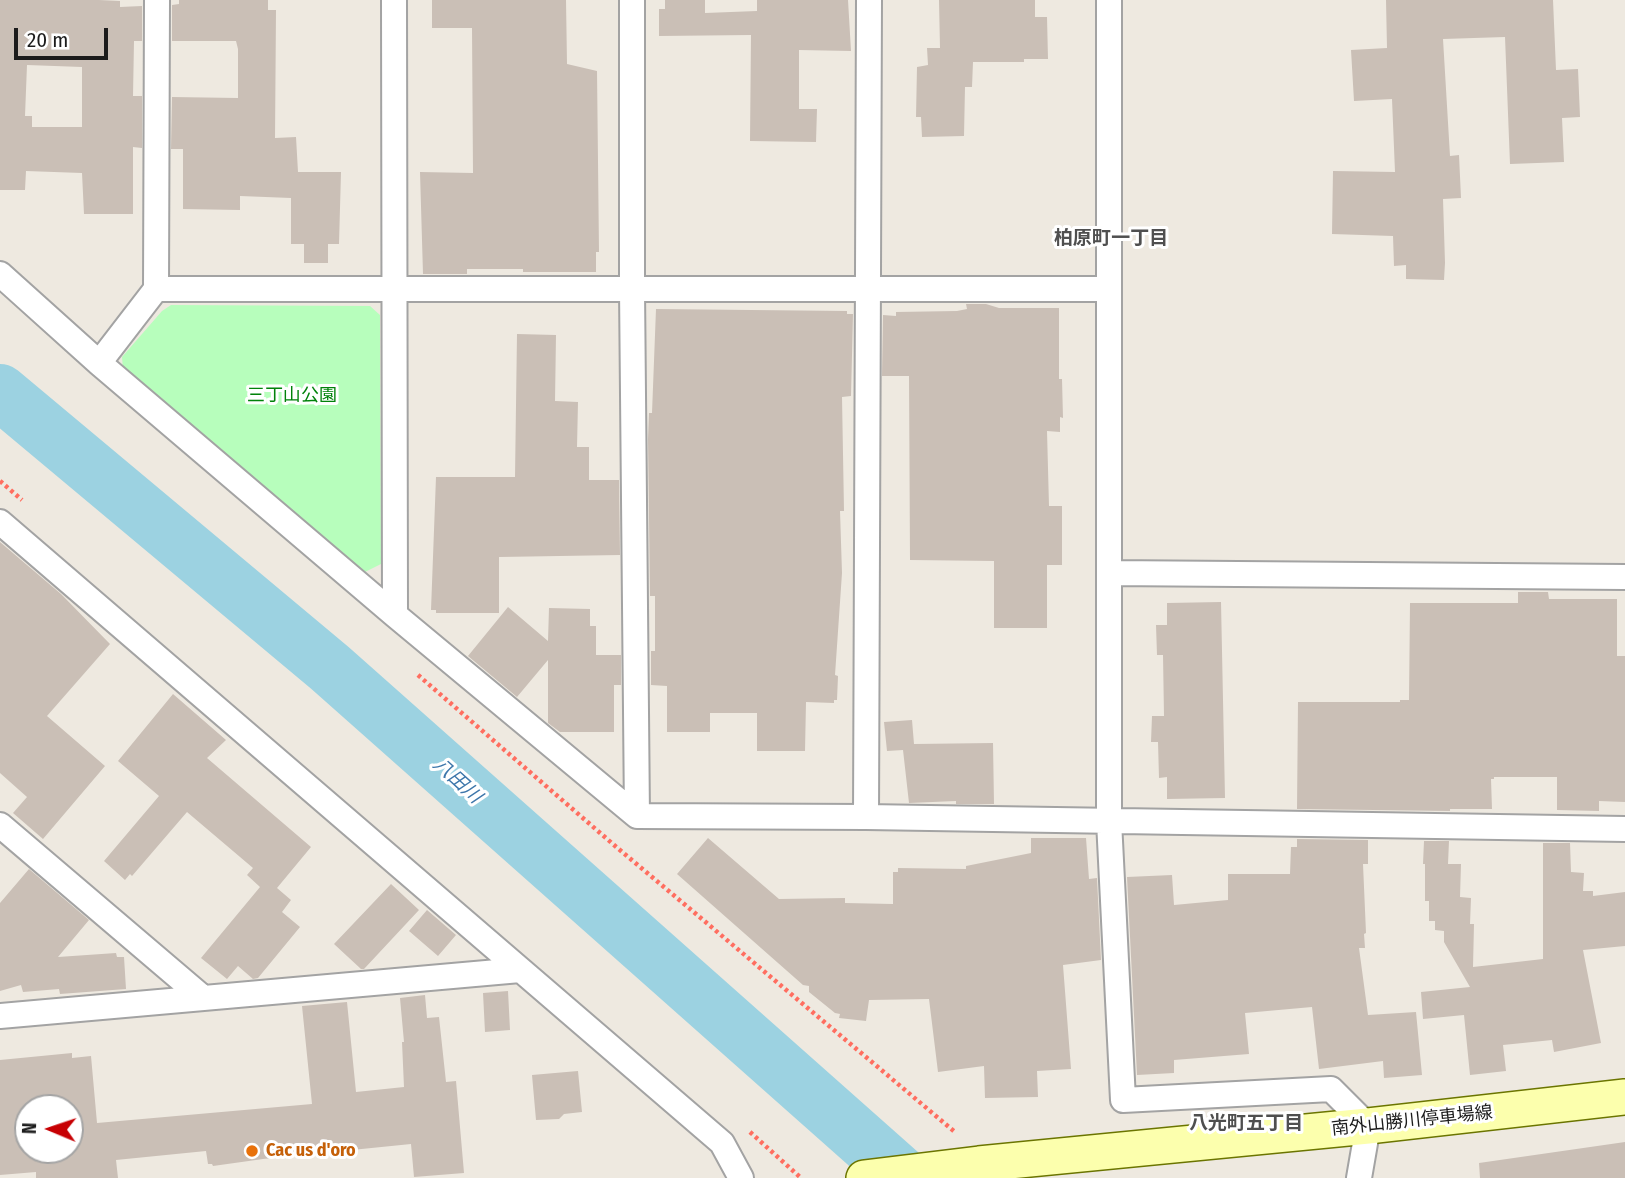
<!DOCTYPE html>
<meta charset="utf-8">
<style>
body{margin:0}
#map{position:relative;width:1625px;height:1178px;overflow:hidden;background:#eee9e0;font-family:"Fira Sans Condensed",sans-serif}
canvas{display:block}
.north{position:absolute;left:14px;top:1094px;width:70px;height:70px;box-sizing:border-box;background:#fff;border:2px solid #a4a4a4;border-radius:50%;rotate:272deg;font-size:19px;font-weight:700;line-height:28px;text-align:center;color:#1c1c1c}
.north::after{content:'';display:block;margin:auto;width:24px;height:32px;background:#c70003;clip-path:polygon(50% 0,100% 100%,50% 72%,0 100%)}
.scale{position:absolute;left:14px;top:28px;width:94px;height:32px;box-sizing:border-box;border:4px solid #1c1c1c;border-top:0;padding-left:9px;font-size:21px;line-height:24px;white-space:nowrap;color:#1c1c1c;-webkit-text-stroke:5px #fff;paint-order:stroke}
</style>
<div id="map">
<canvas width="1625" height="1178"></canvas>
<div class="north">N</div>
<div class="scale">20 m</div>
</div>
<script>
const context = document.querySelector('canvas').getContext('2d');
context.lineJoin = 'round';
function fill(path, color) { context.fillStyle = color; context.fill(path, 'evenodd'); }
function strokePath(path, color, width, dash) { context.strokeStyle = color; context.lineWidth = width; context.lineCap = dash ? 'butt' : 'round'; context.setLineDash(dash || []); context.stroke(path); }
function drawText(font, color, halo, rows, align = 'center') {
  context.font = font + ' "Fira Sans Condensed","Noto Sans JP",sans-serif'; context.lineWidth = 6; context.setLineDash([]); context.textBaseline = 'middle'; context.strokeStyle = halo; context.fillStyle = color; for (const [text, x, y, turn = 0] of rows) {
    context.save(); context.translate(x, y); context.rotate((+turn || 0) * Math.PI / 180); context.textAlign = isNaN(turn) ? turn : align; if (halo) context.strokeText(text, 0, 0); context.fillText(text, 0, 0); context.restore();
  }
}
const park = new Path2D(`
 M171 305 370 306 380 315 381 564 361 574 123 369 122 357 162 311Z`);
const river = new Path2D(`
 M0 392 330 668 905 1178`);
const building = new Path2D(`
 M0 0H99L120 1V7L142 6V41H134L133 96H142V148L133 147V214H84L82 173 26 171 25 190H0ZM27 65 82 67V127H32V116H25Z
 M179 0H268V10H276L275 138 296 137 298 172H341L339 244H328V263H304V244H291V198L240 196V210L183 209V149H171L172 97 238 98V49L236 41H172V5L179 4Z
 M432 0H566L567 64 597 71 599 252H596V272H523V269H467V274H423L420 172 473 173 472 28H432Z
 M665 0H705V13L757 11V0H848L851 51 799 50V109H817L816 142 750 141 751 35 659 36V9H665Z
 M939 0H1035V17H1047L1048 59H1024V62H973L972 87H965L964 136 922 137 921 117H916L917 67 928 65 927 48H940Z
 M1386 0H1553L1556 70 1578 69 1580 117 1562 118 1564 162 1510 164 1505 37 1443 39 1450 156 1459 155 1461 198 1443 199 1445 263 1444 280 1406 279V265L1394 266 1393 236 1332 234 1333 171 1395 172 1392 99 1354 101 1351 50 1387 48Z
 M966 304H986L999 308H1059V379H1062L1063 418 1060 417V432L1047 431 1049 506H1062V565H1047V628H994V561L910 560 909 376H882L883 315 896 316V312L957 311 967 309Z
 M656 309 847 311V314H853L851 396 842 397 844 511H840L842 573 835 675 838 676 837 700H834V703L806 702 805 751H757V713H710V732H667V686L651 685V651H655V596H650L648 439 649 413H652Z
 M517 334 556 335 555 401 578 402 577 447H589V480H619L620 555 499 557V613H436V610H431L436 477H515Z
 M0 542 61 594 110 644 47 716 105 766 43 839 13 813 27 797 0 773Z
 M1518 592H1548L1549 599H1617V656H1625V802L1599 801V811L1557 810V777H1494V779H1491L1492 809H1450V811L1297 809 1298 702H1400V700H1409L1410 603H1518Z
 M1221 602 1225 798 1167 799V777L1159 778 1158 742H1151L1152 716H1164L1163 655H1157L1156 625H1167V603Z
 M508 607 548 641 549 608 590 609V626H596V655H621V685H614V732H560L548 723V660L517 697 468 656Z
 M173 694 226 740 207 758 311 847 277 888 291 900 282 912 300 927 258 978 253 979 238 966 227 979 201 958 260 887 247 875 253 868 187 812 132 876 130 874 125 880 104 861 159 796 118 761Z
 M912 720 914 744 993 743 994 804H956V801L909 803 903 750 887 751 884 722Z
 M708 838 779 899 845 898V903L893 904V872H898V868L966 869V866L1031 853V838H1086L1089 879 1097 878 1101 960 1063 965 1071 1069 1037 1071 1038 1097 985 1098 984 1066 938 1072 929 999 869 1000 866 1021 839 1018 840 1014 835 1013 809 992V986L803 985 677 874Z
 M1297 839 1368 840V864H1363L1366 933 1364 934 1365 948H1359L1368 1015 1416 1012 1422 1075 1384 1078 1383 1061 1319 1069 1312 1007 1245 1013 1249 1054 1174 1060V1073L1137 1075 1127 877 1172 875 1174 905 1228 900V874H1290L1291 847H1297Z
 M1424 841H1449L1448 864H1461L1460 897 1471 898 1470 924H1474L1473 967 1543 959V843H1570L1571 872 1584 873 1583 891H1593V896L1625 892V946L1583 950 1601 1043 1554 1052 1552 1040 1503 1045 1506 1071 1470 1075 1464 1015 1423 1019 1421 992 1470 987 1444 942V931L1435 930V921H1429V901H1425V864H1435H1423Z
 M29 869 89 920 58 957 116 953 117 957H124L126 989 60 994 59 989 23 992 21 985 0 991V903Z
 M391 884 419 910 364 969H361L334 944Z
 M427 910 456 935 438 956 409 931Z
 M508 991 510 1030 485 1032 483 993Z
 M425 995 427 1018 439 1017 446 1082 456 1081 464 1173 414 1177 411 1144 263 1159 213 1166 212 1164H208L206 1151 116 1160 118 1178H36V1172L0 1175V1060L72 1053V1058L91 1056 97 1123 312 1104 302 1006 347 1002 356 1092 404 1087 402 1042H404L400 998ZM28 1108H70V1150H28Z
 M578 1071 582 1112 564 1114 559 1119 536 1120 532 1075Z
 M1625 1142V1178H1480L1479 1163Z`);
const path = new Path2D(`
 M0 481 22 500
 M418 675 614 845 955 1132
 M750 1132 801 1178`);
const street = new Path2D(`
 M157 0 156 289H1109
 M394 0 395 615
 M632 0V289L637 816
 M1109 0V821L1123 1100 1331 1089 1368 1126 1359 1178
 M0 274 99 363 395 615 637 816 866 817 1625 829
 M99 363 156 289
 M0 522 722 1143 741 1178
 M1109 573 1625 577
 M866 817 869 0
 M0 825 202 997
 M0 1016 520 970`);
const secondary = new Path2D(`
 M864 1178 979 1164 1368 1126 1625 1097`);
const markers = [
 [252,1151,7,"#e8710a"]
];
const parkNames = [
 ["三丁山公園",292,396]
];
const streetNames = [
 ["南外山勝川停車場線",1412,1121,-6]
];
const foodNames = [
 ["Cac us d'oro",266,1151]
];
const neighbourhoodNames = [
 ["柏原町一丁目",1111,239],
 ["八光町五丁目",1246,1124]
];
const waterNames = [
 ["八田川",457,781,42]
];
fill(park, '#b7febc');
strokePath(river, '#9cd2e1', 56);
fill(building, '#cabfb6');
strokePath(street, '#a3a3a3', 28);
strokePath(secondary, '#6b7500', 38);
strokePath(path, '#ff6e60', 4.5, [3.5, 3.5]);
strokePath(street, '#fff', 24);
strokePath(secondary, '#fcffad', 35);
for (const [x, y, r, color] of markers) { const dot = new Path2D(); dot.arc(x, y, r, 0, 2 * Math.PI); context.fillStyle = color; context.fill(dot); strokePath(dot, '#fff', 2.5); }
drawText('18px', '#01820a', '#fff', parkNames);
drawText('18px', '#1c1c1c', '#fff', streetNames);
drawText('bold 18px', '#c56008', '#fff', foodNames, 'left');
drawText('bold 19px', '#4f4f4f', '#fff', neighbourhoodNames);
drawText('italic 19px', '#3e77ab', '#fff', waterNames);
</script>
